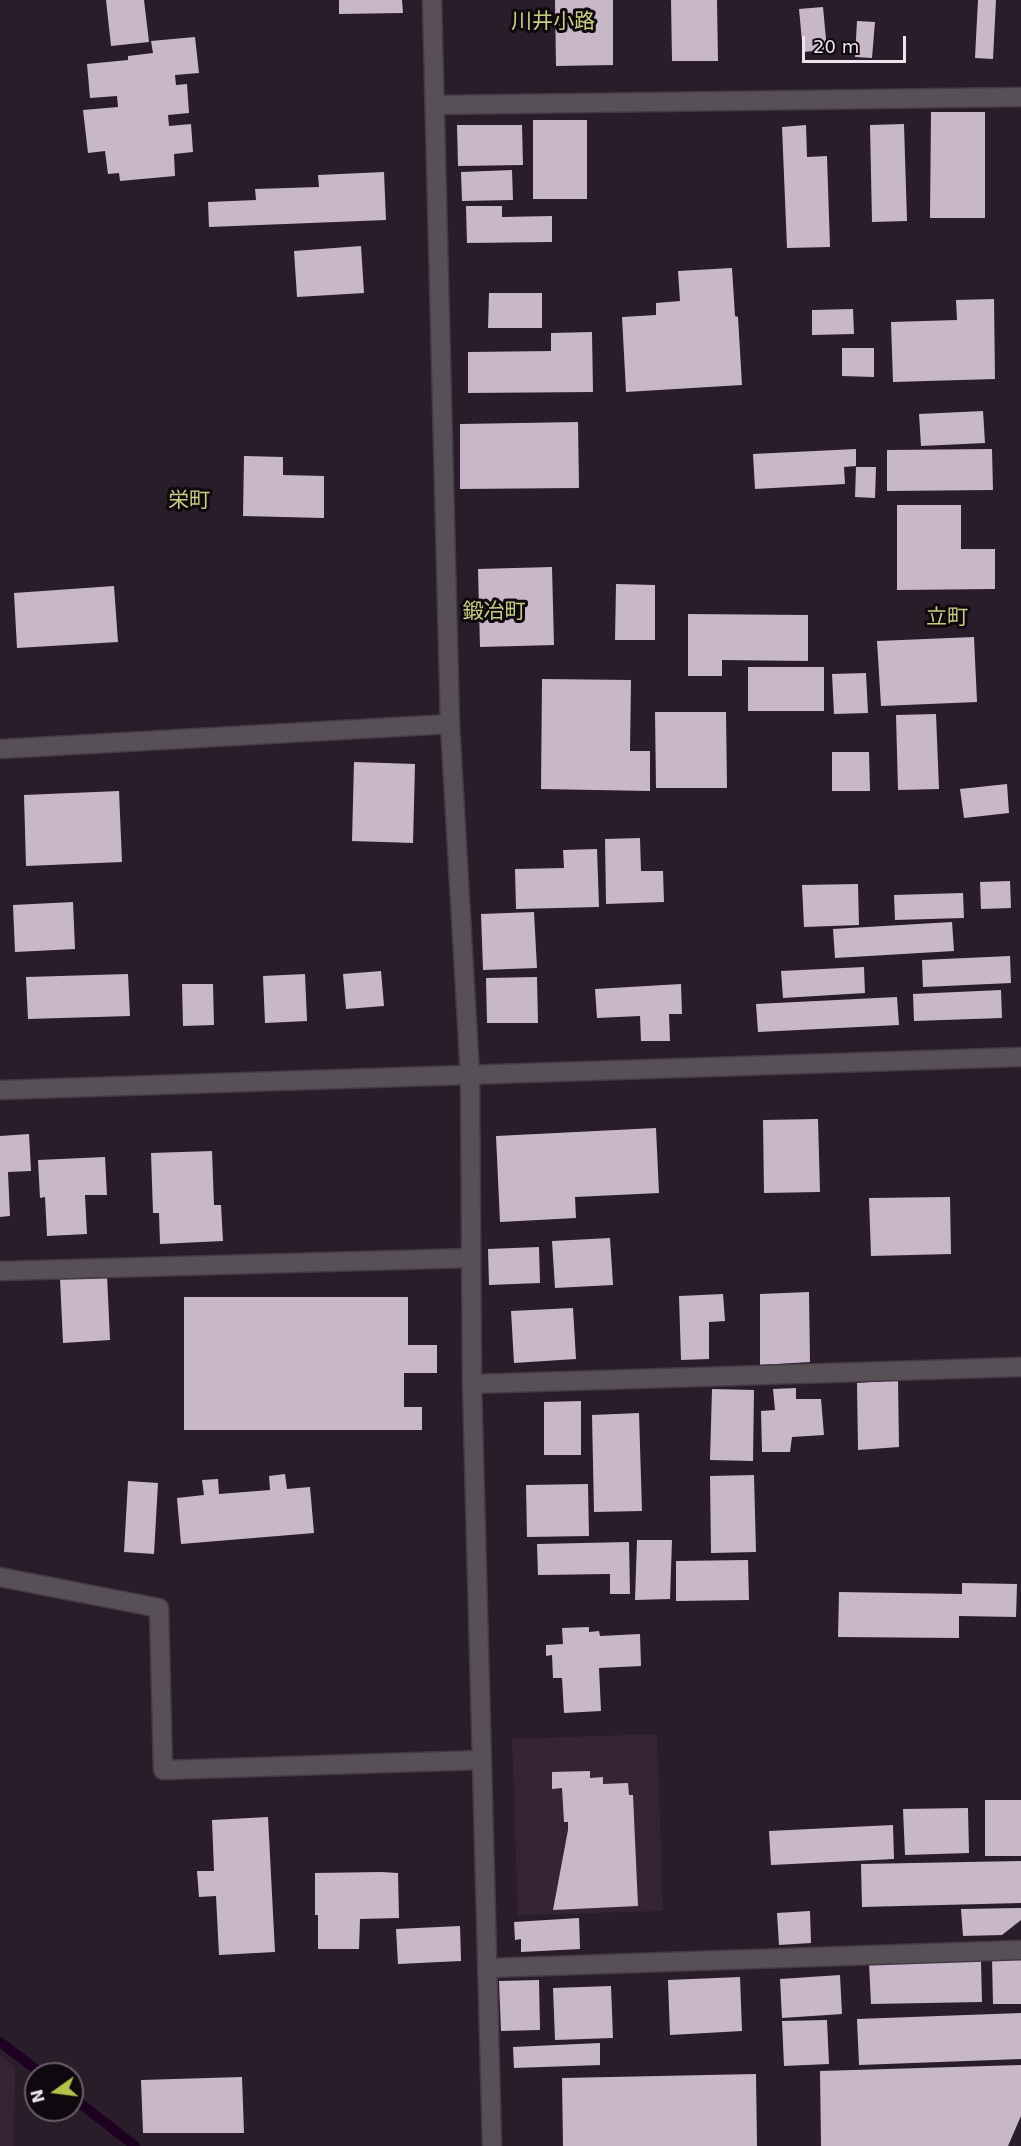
<!DOCTYPE html>
<meta charset="utf-8">
<style>
body{margin:0}
#map{position:relative;width:1021px;height:2146px;overflow:hidden;background:#291d2a;font-family:"DejaVu Sans",sans-serif}
canvas{display:block}
.north{position:absolute;left:24px;top:2062px;width:60px;height:60px;box-sizing:border-box;background:#0f090f;border:2px solid #676167;border-radius:50%;rotate:256deg;font-size:16px;font-weight:700;line-height:24px;text-align:center;color:#ece4ec}
.north::after{content:'';display:block;margin:auto;width:21px;height:27px;background:#b5c249;clip-path:polygon(50% 0,100% 100%,50% 72%,0 100%)}
.scale{position:absolute;left:802px;top:36px;width:104px;height:27px;box-sizing:border-box;border:3px solid #ece4ec;border-top:0;padding-left:8px;font-size:18px;line-height:21px;white-space:nowrap;color:#ece4ec;-webkit-text-stroke:4px #0f090f;paint-order:stroke}
</style>
<div id="map">
<canvas width="1021" height="2146"></canvas>
<div class="north">N</div>
<div class="scale">20 m</div>
</div>
<script>
const context = document.querySelector('canvas').getContext('2d');
context.lineJoin = 'round';
function fill(path, color) { context.fillStyle = color; context.fill(path, 'evenodd'); }
function strokePath(path, color, width, dash) { context.strokeStyle = color; context.lineWidth = width; context.lineCap = dash ? 'butt' : 'round'; context.setLineDash(dash || []); context.stroke(path); }
function drawText(font, color, halo, rows, align = 'center') {
  context.font = font + ' "DejaVu Sans","Noto Sans JP",sans-serif'; context.lineWidth = 6; context.setLineDash([]); context.textBaseline = 'middle'; context.strokeStyle = halo; context.fillStyle = color; for (const [text, x, y, turn = 0] of rows) {
    context.save(); context.translate(x, y); context.rotate((+turn || 0) * Math.PI / 180); context.textAlign = isNaN(turn) ? turn : align; if (halo) context.strokeText(text, 0, 0); context.fillText(text, 0, 0); context.restore();
  }
}
const built = new Path2D(`
 M657 1734 663 1911 518 1915 512 1739Z
 M0 2055 15 2067 14 2146H0Z`);
const stream = new Path2D(`
 M0 2042 42 2074
 M72 2097 135 2146`);
const building = new Path2D(`
 M106 0H144L149 42 111 46Z
 M339 0H402L403 13 339 14Z
 M555 0H613V65L556 66Z
 M671 0H717L718 61H672Z
 M978 0H996L993 59 975 58Z
 M823 7 827 50 803 52 799 9Z
 M857 21 875 22 872 58 855 57Z
 M195 37 199 73 175 75 176 85 187 84 189 113 168 115 169 126 191 124 193 152 174 154 175 176 120 181 119 173 108 174 105 151 88 153 83 110 118 107 117 96 90 98 87 64 128 60V56L153 53 151 41Z
 M931 112H985V218H930Z
 M533 120H587V199H533Z
 M904 124 907 221 872 222 870 125Z
 M457 125H522L523 165 458 166Z
 M806 125 807 157 827 156 830 247 787 248 782 127Z
 M512 170 513 200 462 201 461 172Z
 M384 172 386 220 209 227 208 202 256 200 255 189 319 187 318 175Z
 M466 206H502V217L552 216V242L467 243Z
 M361 246 364 293 297 297 294 251Z
 M732 268 735 316 738 317 742 385 626 392 622 317 656 315V303L680 301 678 271Z
 M489 293H542V328H488Z
 M994 299 995 379 893 382 891 322 957 320 956 300Z
 M853 309 854 334 812 335V310Z
 M592 332 593 392 468 393V352L551 351V333Z
 M842 348H874V377L842 376Z
 M983 411 985 443 921 446 919 414Z
 M578 422 579 488 460 489V424Z
 M856 449V466L844 467 845 484 755 489 753 454Z
 M992 449 993 490 887 491V450Z
 M244 456 283 457V475L324 476V518L243 516Z
 M856 467H876L875 498 855 497Z
 M897 505H961V549H995V589L897 590Z
 M552 567 554 645 480 647 478 569Z
 M616 584 655 585V640H615Z
 M114 586 118 642 17 648 14 593Z
 M688 614 808 615V661L722 660V676H688Z
 M974 637 977 702 881 706 877 641Z
 M748 667H824V711H748Z
 M866 673 868 713 834 714 832 674Z
 M542 679 631 680 630 751H650V791L541 789Z
 M655 712H726L727 788H656Z
 M936 714 939 789 898 790 896 715Z
 M832 752H869L870 791H832Z
 M354 762 415 764 413 843 352 841Z
 M1007 784 1009 813 964 818 960 789Z
 M119 791 122 862 26 866 24 795Z
 M640 838 641 871H663L664 902 606 904 605 839Z
 M597 849 599 907 516 909 515 869 564 868 563 850Z
 M1010 881 1011 908 981 909 980 882Z
 M858 884 859 925 804 927 802 885Z
 M963 893 964 918 895 920 894 895Z
 M73 902 75 949 15 952 13 905Z
 M534 912 537 968 483 970 481 914Z
 M952 922 954 951 835 958 833 929Z
 M1010 956 1011 983 923 987 922 960Z
 M864 967 865 993 783 998 781 971Z
 M381 971 384 1006 346 1009 343 974Z
 M128 974 130 1016 28 1019 26 977Z
 M305 974 307 1021 265 1023 263 976Z
 M537 977 538 1023H487L486 978Z
 M182 984H213L214 1025 183 1026Z
 M681 984 682 1014H669L670 1041H641L640 1016 597 1018 595 989Z
 M1001 990 1002 1018 914 1021 913 994Z
 M897 997 899 1025 758 1032 756 1004Z
 M818 1119 820 1192 764 1193 763 1120Z
 M656 1128 659 1193 575 1197 576 1218 500 1222 496 1136Z
 M29 1134 31 1171 8 1172 10 1216 0 1217V1136Z
 M212 1151 214 1205H221L223 1241 160 1244 159 1213H153L151 1153Z
 M105 1157 107 1195H85L87 1234 47 1236 45 1197 40 1198 38 1160Z
 M950 1197 951 1254 871 1256 869 1198Z
 M610 1238 613 1285 555 1288 552 1241Z
 M539 1247 540 1283 489 1285 488 1249Z
 M107 1275 110 1340 63 1343 60 1278Z
 M809 1292 810 1362 760 1365V1294Z
 M723 1294 725 1321 709 1322V1359L681 1360 679 1296Z
 M184 1297H408V1345H437V1373H404V1407H422V1430H184Z
 M573 1308 576 1359 514 1363 511 1311Z
 M898 1380 899 1447 858 1450 857 1383Z
 M796 1388V1399H821L824 1435 792 1437 790 1452H762L761 1411 775 1410 773 1389Z
 M712 1389 754 1390 753 1461 710 1460Z
 M581 1401V1455H544V1402Z
 M639 1413 642 1511 594 1512 592 1415Z
 M285 1474 287 1489 310 1487 314 1533 181 1544 177 1498 204 1495 202 1480 218 1479 219 1494 270 1490 269 1476Z
 M754 1475 756 1552 711 1553 710 1476Z
 M128 1481 158 1483 154 1554 124 1552Z
 M588 1484 589 1536 527 1537 526 1485Z
 M637 1540H672L670 1599 635 1600Z
 M629 1542 630 1594H610V1574L538 1575 537 1544Z
 M748 1560 749 1600 676 1601V1561Z
 M962 1583 1017 1584 1016 1617 959 1616V1638L838 1637 839 1592 962 1594Z
 M589 1627V1632L599 1631 600 1636 640 1634 641 1666 599 1668 601 1711 564 1713 562 1678H553L552 1655 546 1656V1645L563 1644 562 1628Z
 M590 1771V1778L603 1777V1784L628 1783 629 1795H633L638 1906 553 1910 568 1830V1822H564L562 1788 552 1789V1772Z
 M985 1800H1021V1856H985Z
 M968 1808 969 1853 905 1855 903 1809Z
 M268 1817 275 1952 219 1955 216 1896 199 1897 197 1871H214L212 1820Z
 M893 1825 894 1859 771 1865 769 1831Z
 M1021 1861V1903L862 1907 861 1864Z
 M381 1872 398 1873 399 1918 360 1919 359 1949H318V1915H315V1873Z
 M1021 1908V1920L1002 1935 963 1936 961 1909Z
 M810 1911 811 1943 779 1945 777 1913Z
 M579 1918 580 1949 521 1952V1939L515 1940 514 1922Z
 M460 1926 461 1961 398 1964 396 1929Z
 M1021 1958V2004H993L992 1959Z
 M981 1961 982 2002 871 2004 869 1963Z
 M840 1975 842 2014 782 2018 780 1979Z
 M740 1977 742 2031 670 2035 668 1980Z
 M539 1980 540 2030 501 2031 499 1981Z
 M611 1986 613 2038 555 2040 553 1988Z
 M1021 2013V2059L859 2065 857 2019Z
 M827 2020 829 2064 784 2066 782 2021Z
 M600 2043V2065L514 2068 513 2047Z
 M1021 2065V2116L1008 2146H821L820 2071Z
 M756 2074 757 2146H563L562 2078Z
 M242 2077 244 2133H143L141 2080Z`);
const minor = new Path2D(`
 M0 749 450 724
 M0 1271 471 1258
 M472 1384 1021 1367
 M0 1577 159 1608 163 1770 482 1760
 M488 1968 1021 1950`);
const tertiary = new Path2D(`
 M432 0 450 724 470 1076 472 1384 492 2146
 M435 105 1021 97
 M0 1090 1021 1057`);
const neighbourhoodNames = [
 ["川井小路",553,23],
 ["栄町",189,502],
 ["鍛冶町",494,613],
 ["立町",947,619]
];
fill(built, '#352436');
strokePath(stream, '#1e0121', 10);
fill(building, '#c8b7c8');
strokePath(minor, '#443945', 21);
strokePath(tertiary, '#443945', 21);
strokePath(minor, '#575057', 18);
strokePath(tertiary, '#575057', 18);
drawText('21px', '#c5cf83', '#0f090f', neighbourhoodNames);
</script>
